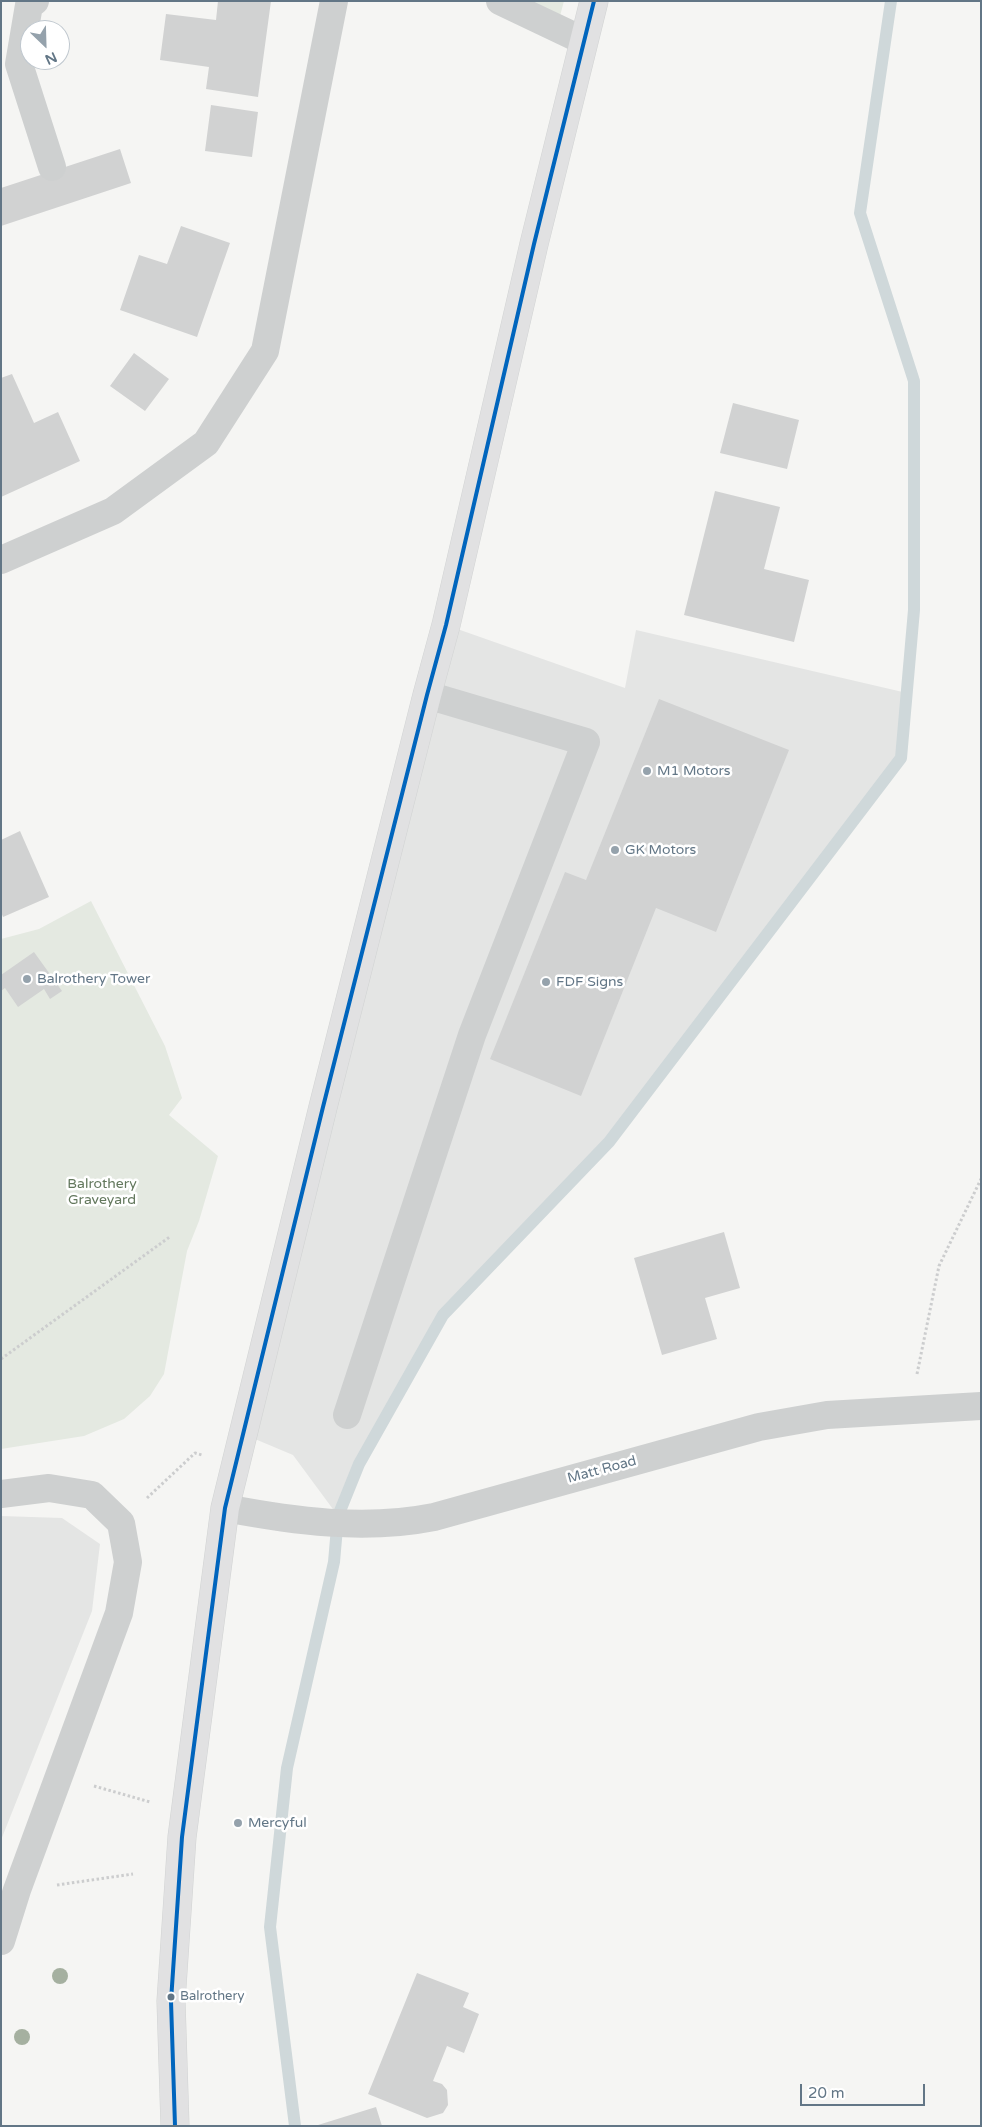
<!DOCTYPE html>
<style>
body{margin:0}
#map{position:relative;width:982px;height:2127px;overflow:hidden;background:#f5f5f3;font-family:"Varela Round",sans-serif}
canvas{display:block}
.frame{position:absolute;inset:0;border:2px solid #627686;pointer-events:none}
.north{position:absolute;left:20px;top:20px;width:50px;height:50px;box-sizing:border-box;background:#fff;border:1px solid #c0c8cf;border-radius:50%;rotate:156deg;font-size:14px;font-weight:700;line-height:20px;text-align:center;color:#627686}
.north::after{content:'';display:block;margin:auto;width:18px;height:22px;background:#95a2ac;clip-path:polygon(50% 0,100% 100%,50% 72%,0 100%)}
.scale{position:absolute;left:800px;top:2084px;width:125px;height:22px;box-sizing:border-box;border:2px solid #627686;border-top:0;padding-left:6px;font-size:15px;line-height:18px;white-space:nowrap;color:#627686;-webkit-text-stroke:4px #fff;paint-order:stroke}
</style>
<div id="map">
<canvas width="982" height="2127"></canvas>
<div class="frame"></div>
<div class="north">N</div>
<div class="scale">20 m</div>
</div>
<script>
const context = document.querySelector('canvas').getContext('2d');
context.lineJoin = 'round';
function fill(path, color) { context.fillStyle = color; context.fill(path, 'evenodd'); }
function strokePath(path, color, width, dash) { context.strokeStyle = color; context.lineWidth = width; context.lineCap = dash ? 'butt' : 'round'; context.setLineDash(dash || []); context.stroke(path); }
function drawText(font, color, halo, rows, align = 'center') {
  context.font = font + ' "Varela Round",sans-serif'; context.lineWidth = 5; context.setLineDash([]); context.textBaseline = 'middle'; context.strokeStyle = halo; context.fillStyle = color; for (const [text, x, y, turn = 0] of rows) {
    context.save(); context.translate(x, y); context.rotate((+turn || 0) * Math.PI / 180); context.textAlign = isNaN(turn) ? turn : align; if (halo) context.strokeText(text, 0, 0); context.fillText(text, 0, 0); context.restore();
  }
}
const built = new Path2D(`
 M446 625 625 688 636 630 907 693 901 758 609 1142 443 1315 359 1464 338 1516 293 1455 243 1434Z
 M1 1516 62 1518 100 1544 92 1611 1 1840Z`);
const green = new Path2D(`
 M500 1H564L557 27Z
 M91 901 165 1046 182 1098 169 1115 218 1156 199 1221 187 1251 164 1374 150 1396 124 1419 84 1436 1 1449V939L39 929Z`);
const stream = new Path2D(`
 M295 2126 270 1927 287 1768 334 1562 338 1516 359 1464 443 1315 609 1142 901 758 914 610V381L860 213 891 1`);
const building = new Path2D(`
 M218 1H271L258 97 206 89 209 67 160 60 166 14 216 20Z
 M211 105 258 112 252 157 205 151Z
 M120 149 131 183 1 226V188Z
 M181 226 230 243 197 337 120 310 139 255 167 264Z
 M134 353 169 379 145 411 110 386Z
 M12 374 34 423 58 412 80 461 1 497V378Z
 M733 403 799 420 787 469 720 453Z
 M715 491 780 507 764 569 809 580 794 642 684 615Z
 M659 699 789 750 716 932 656 908 581 1096 490 1059 565 872 586 880Z
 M20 831 49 897 3 917 1 912V840Z
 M34 952 62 991 50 999 44 989 18 1007 5 988 1 991V975Z
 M724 1232 740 1288 705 1298 717 1339 662 1355 634 1258Z
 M417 1973 469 1993 463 2007 479 2014 464 2053 447 2046 433 2081 442 2084 447 2090 448 2105 443 2113 427 2118 368 2094Z
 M376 2107 382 2126H318V2125Z`);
const path = new Path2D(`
 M1 1359 171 1236
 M917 1374 939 1266 981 1179
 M147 1498 195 1453 202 1455
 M94 1786 150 1802
 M57 1885 133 1874`);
const minor = new Path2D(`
 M35 1 29 5 19 64 52 167
 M500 1 584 41
 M1 560 113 511 206 443 265 351 334 1
 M347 1415 472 1035 586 742 427 695
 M1 1494 49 1488 92 1495 121 1523 128 1562 119 1613 17 1890 1 1941
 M225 1508C294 1521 364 1531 434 1517L759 1427 827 1415 981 1406`);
const major = new Path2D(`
 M175 2126 171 2001 182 1837 225 1508 323 1107 427 695 446 625 534 244 594 1`);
const bus1 = new Path2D(`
 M175 2126 171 2001 182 1837 225 1508 323 1107 427 695 446 625 534 244 594 1`);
const trees = [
 [60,1976],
 [22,2037]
];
const markers = [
 [647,771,5,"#95a2ac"],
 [615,850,5,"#95a2ac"],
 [27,979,5,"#95a2ac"],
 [546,982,5,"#95a2ac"],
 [238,1823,5,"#95a2ac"],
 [171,1997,4.5,"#627686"]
];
const busNames = [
 ["Balrothery",180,1997]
];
const poiNames = [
 ["M1 Motors",657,771],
 ["GK Motors",625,850],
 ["Balrothery Tower",37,979],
 ["FDF Signs",556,982],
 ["Mercyful",248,1823]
];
const parkNames = [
 ["Balrothery",102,1184],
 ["Graveyard",102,1200]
];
const streetNames = [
 ["Matt Road",602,1470,-15]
];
fill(built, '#e4e5e4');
fill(green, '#e4e9e1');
strokePath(stream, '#cfd8da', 12);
fill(building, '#d1d2d2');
strokePath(major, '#d1d3d3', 29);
strokePath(path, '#cccdce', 3, [2.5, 2.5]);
strokePath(minor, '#ced0d0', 28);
strokePath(major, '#e1e1e2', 28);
strokePath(bus1, '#0065bd', 4);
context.fillStyle = '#a5b0a0';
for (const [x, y] of trees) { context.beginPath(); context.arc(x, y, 8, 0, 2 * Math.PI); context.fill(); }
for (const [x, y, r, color] of markers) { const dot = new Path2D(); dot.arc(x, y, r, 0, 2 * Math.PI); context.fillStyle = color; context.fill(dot); strokePath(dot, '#fff', 2); }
drawText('13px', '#627686', '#fff', busNames, 'left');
drawText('14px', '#627686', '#fff', poiNames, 'left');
drawText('14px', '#63785d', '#fff', parkNames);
drawText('14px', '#627686', '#fff', streetNames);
</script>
